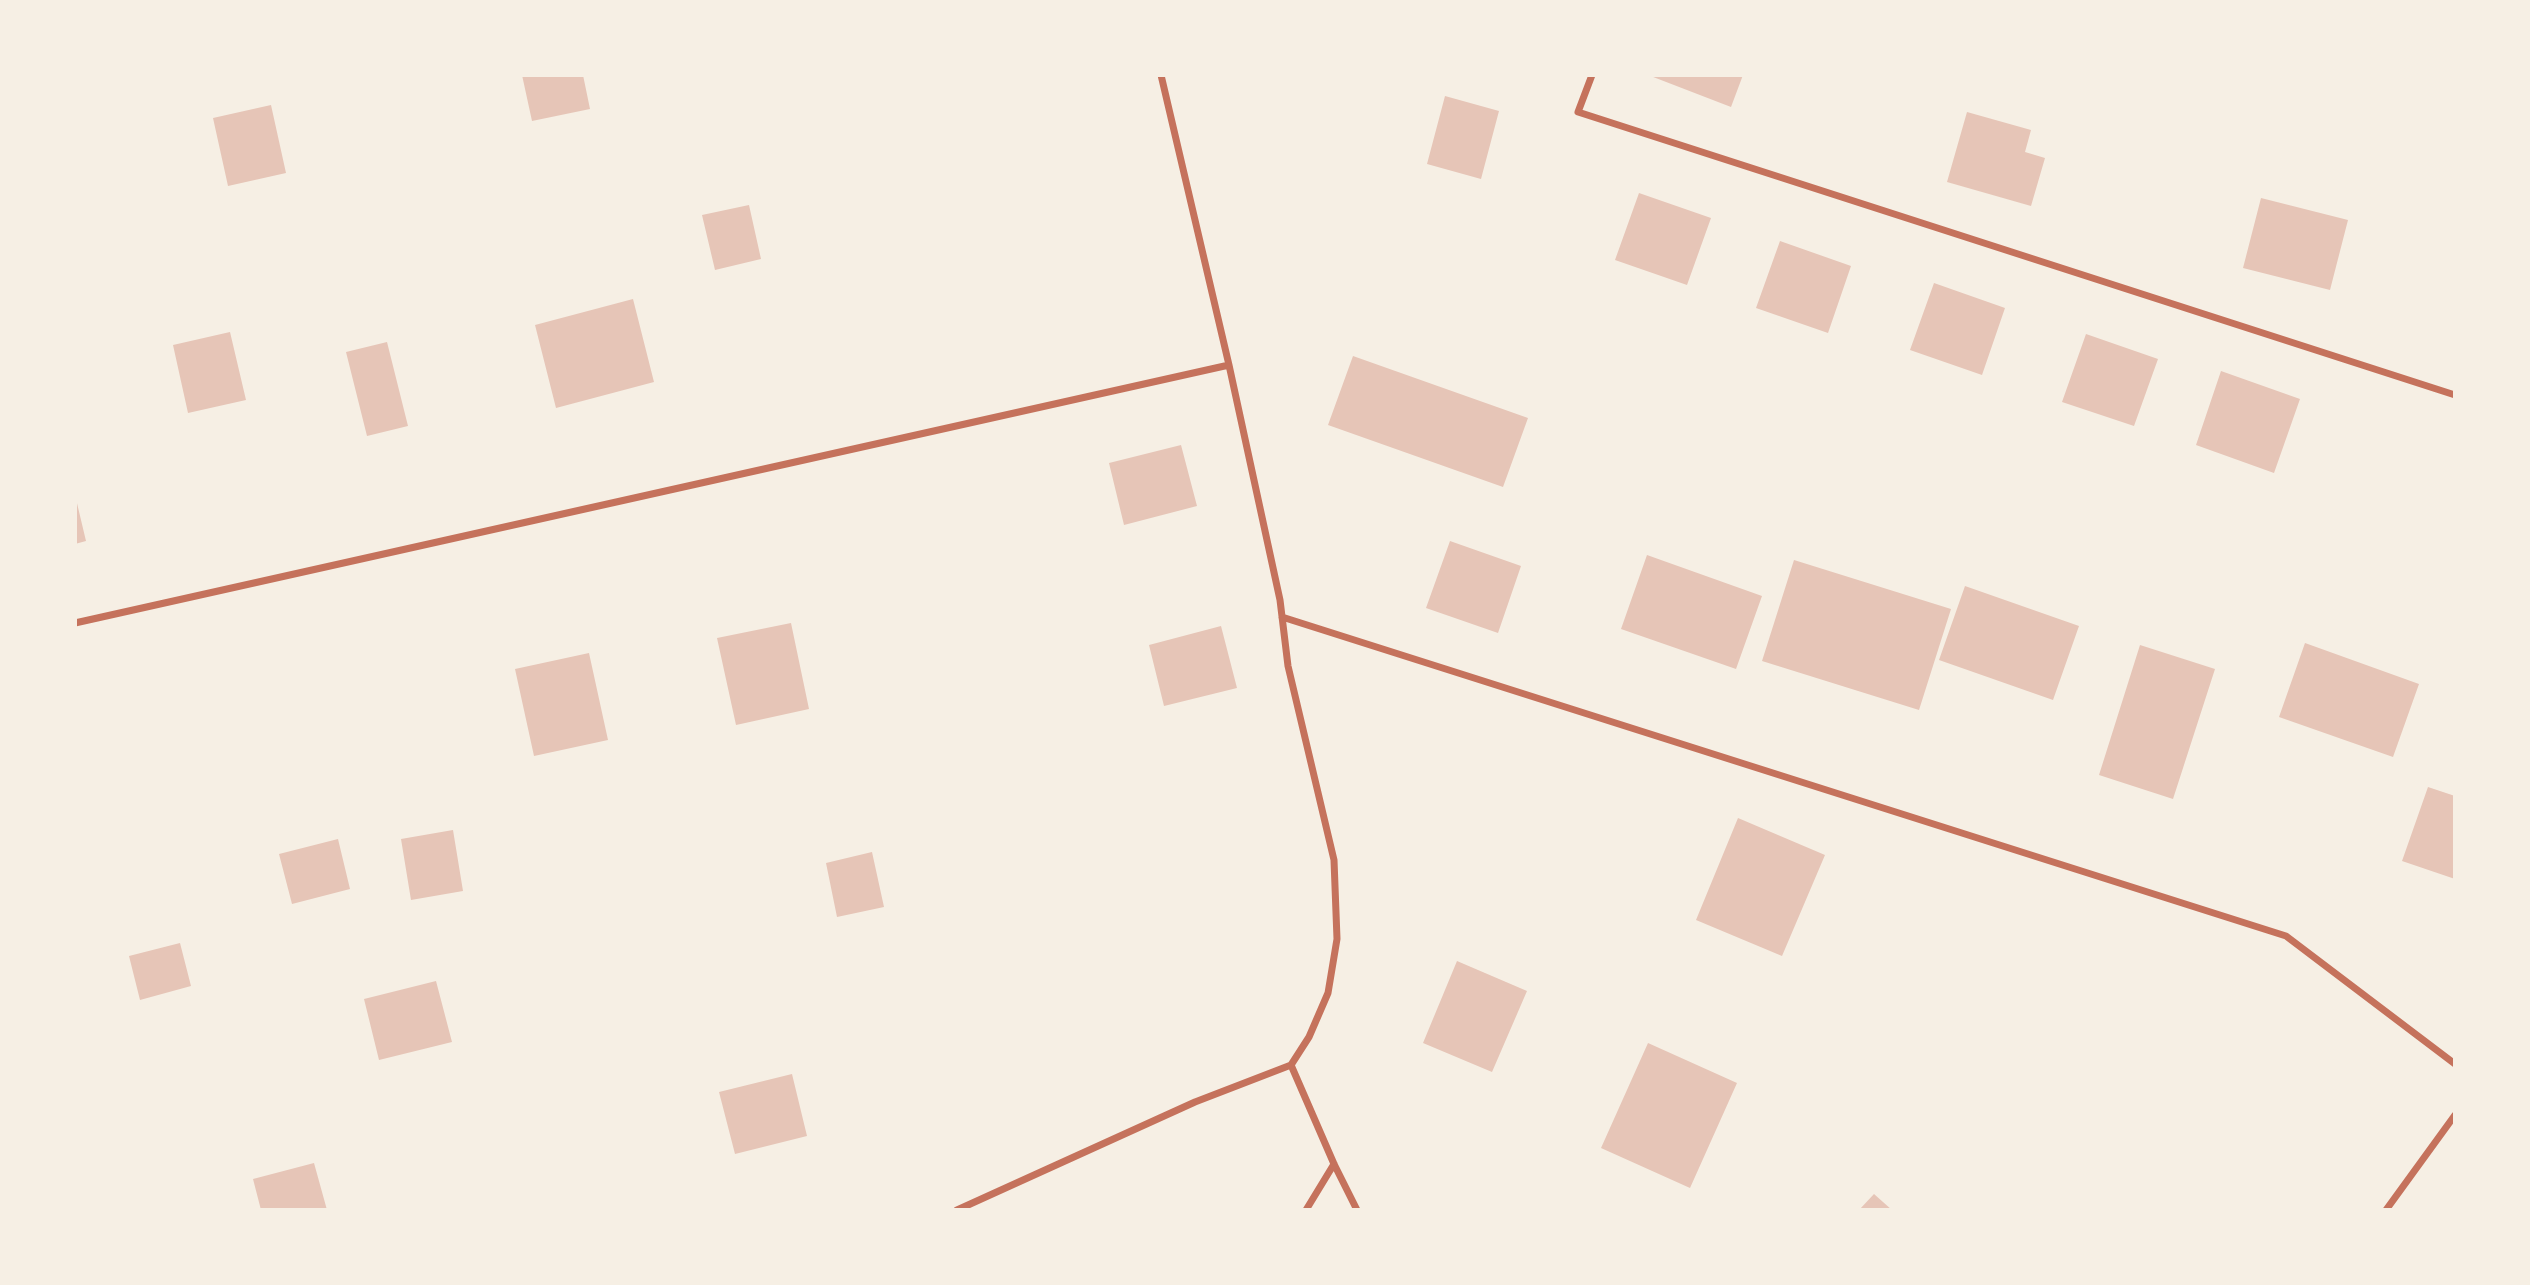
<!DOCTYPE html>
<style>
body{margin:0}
#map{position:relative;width:2530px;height:1285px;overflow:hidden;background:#f6efe4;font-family:"Roboto Serif",serif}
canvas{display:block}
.frame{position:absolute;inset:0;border:77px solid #f6efe4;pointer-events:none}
</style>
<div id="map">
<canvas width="2530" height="1285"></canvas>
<div class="frame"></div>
</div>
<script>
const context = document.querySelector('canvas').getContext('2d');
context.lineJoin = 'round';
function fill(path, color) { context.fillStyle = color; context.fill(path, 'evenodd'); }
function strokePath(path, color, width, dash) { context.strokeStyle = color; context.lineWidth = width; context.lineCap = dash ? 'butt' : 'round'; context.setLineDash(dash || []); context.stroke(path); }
const building = new Path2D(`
 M522 75H583L590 109 532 121Z
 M1648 75H1743L1731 107Z
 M1445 96 1499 111 1481 179 1427 164Z
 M271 105 286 173 228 186 213 118Z
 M1967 112 2031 130 2025 152 2045 158 2031 206 1947 182Z
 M1639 193 1711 218 1687 285 1615 260Z
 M2261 198 2348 220 2330 290 2243 268Z
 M749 205 761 259 715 270 702 215Z
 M1780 241 1851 266 1828 333 1756 308Z
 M1934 283 2005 308 1982 375 1910 350Z
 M633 299 654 382 556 408 535 325Z
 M230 332 246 400 188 413 173 345Z
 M2086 334 2158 359 2134 426 2062 402Z
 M387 342 408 426 367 436 346 352Z
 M1353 356 1528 418 1503 487 1328 425Z
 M2221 371 2300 399 2274 473 2196 445Z
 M1181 445 1197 506 1124 525 1109 463Z
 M76 499 86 541 75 544V500Z
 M1450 541 1521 566 1498 633 1426 608Z
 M1647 555 1762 596 1736 669 1621 629Z
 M1794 560 1951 609 1919 710 1762 661Z
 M1965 586 2079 626 2053 700 1939 660Z
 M791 623 809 709 736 725 717 638Z
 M1221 626 1237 688 1164 706 1149 645Z
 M2305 643 2419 684 2393 757 2279 717Z
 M2140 645 2215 669 2173 799 2099 775Z
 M589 653 608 740 534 756 515 669Z
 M2428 787 2455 796V879L2402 861Z
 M1738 818 1825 855 1782 956 1696 920Z
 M453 830 463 891 411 900 401 839Z
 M338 839 350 889 292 904 279 854Z
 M872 852 884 907 837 917 826 863Z
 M180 943 191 986 140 1000 129 956Z
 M1457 961 1527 991 1492 1072 1423 1043Z
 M436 981 452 1042 379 1060 364 999Z
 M1648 1043 1737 1083 1690 1188 1601 1148Z
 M792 1074 807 1136 735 1154 719 1092Z
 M314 1163 327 1210H261L253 1179Z
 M1874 1194 1892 1210H1859Z`);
const minor = new Path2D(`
 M1592 75 1578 112 2455 395
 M1282 617 2286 936 2455 1064
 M75 623 1229 365
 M1291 1065 1334 1164 1357 1210
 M957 1210 1195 1102 1291 1065 1309 1037 1328 993 1337 939 1334 860 1288 666 1280 600 1229 365 1161 75
 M1306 1210 1334 1164
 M2386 1210 2455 1115`);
fill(building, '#e6c5b7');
strokePath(minor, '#c5725c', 7);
</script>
